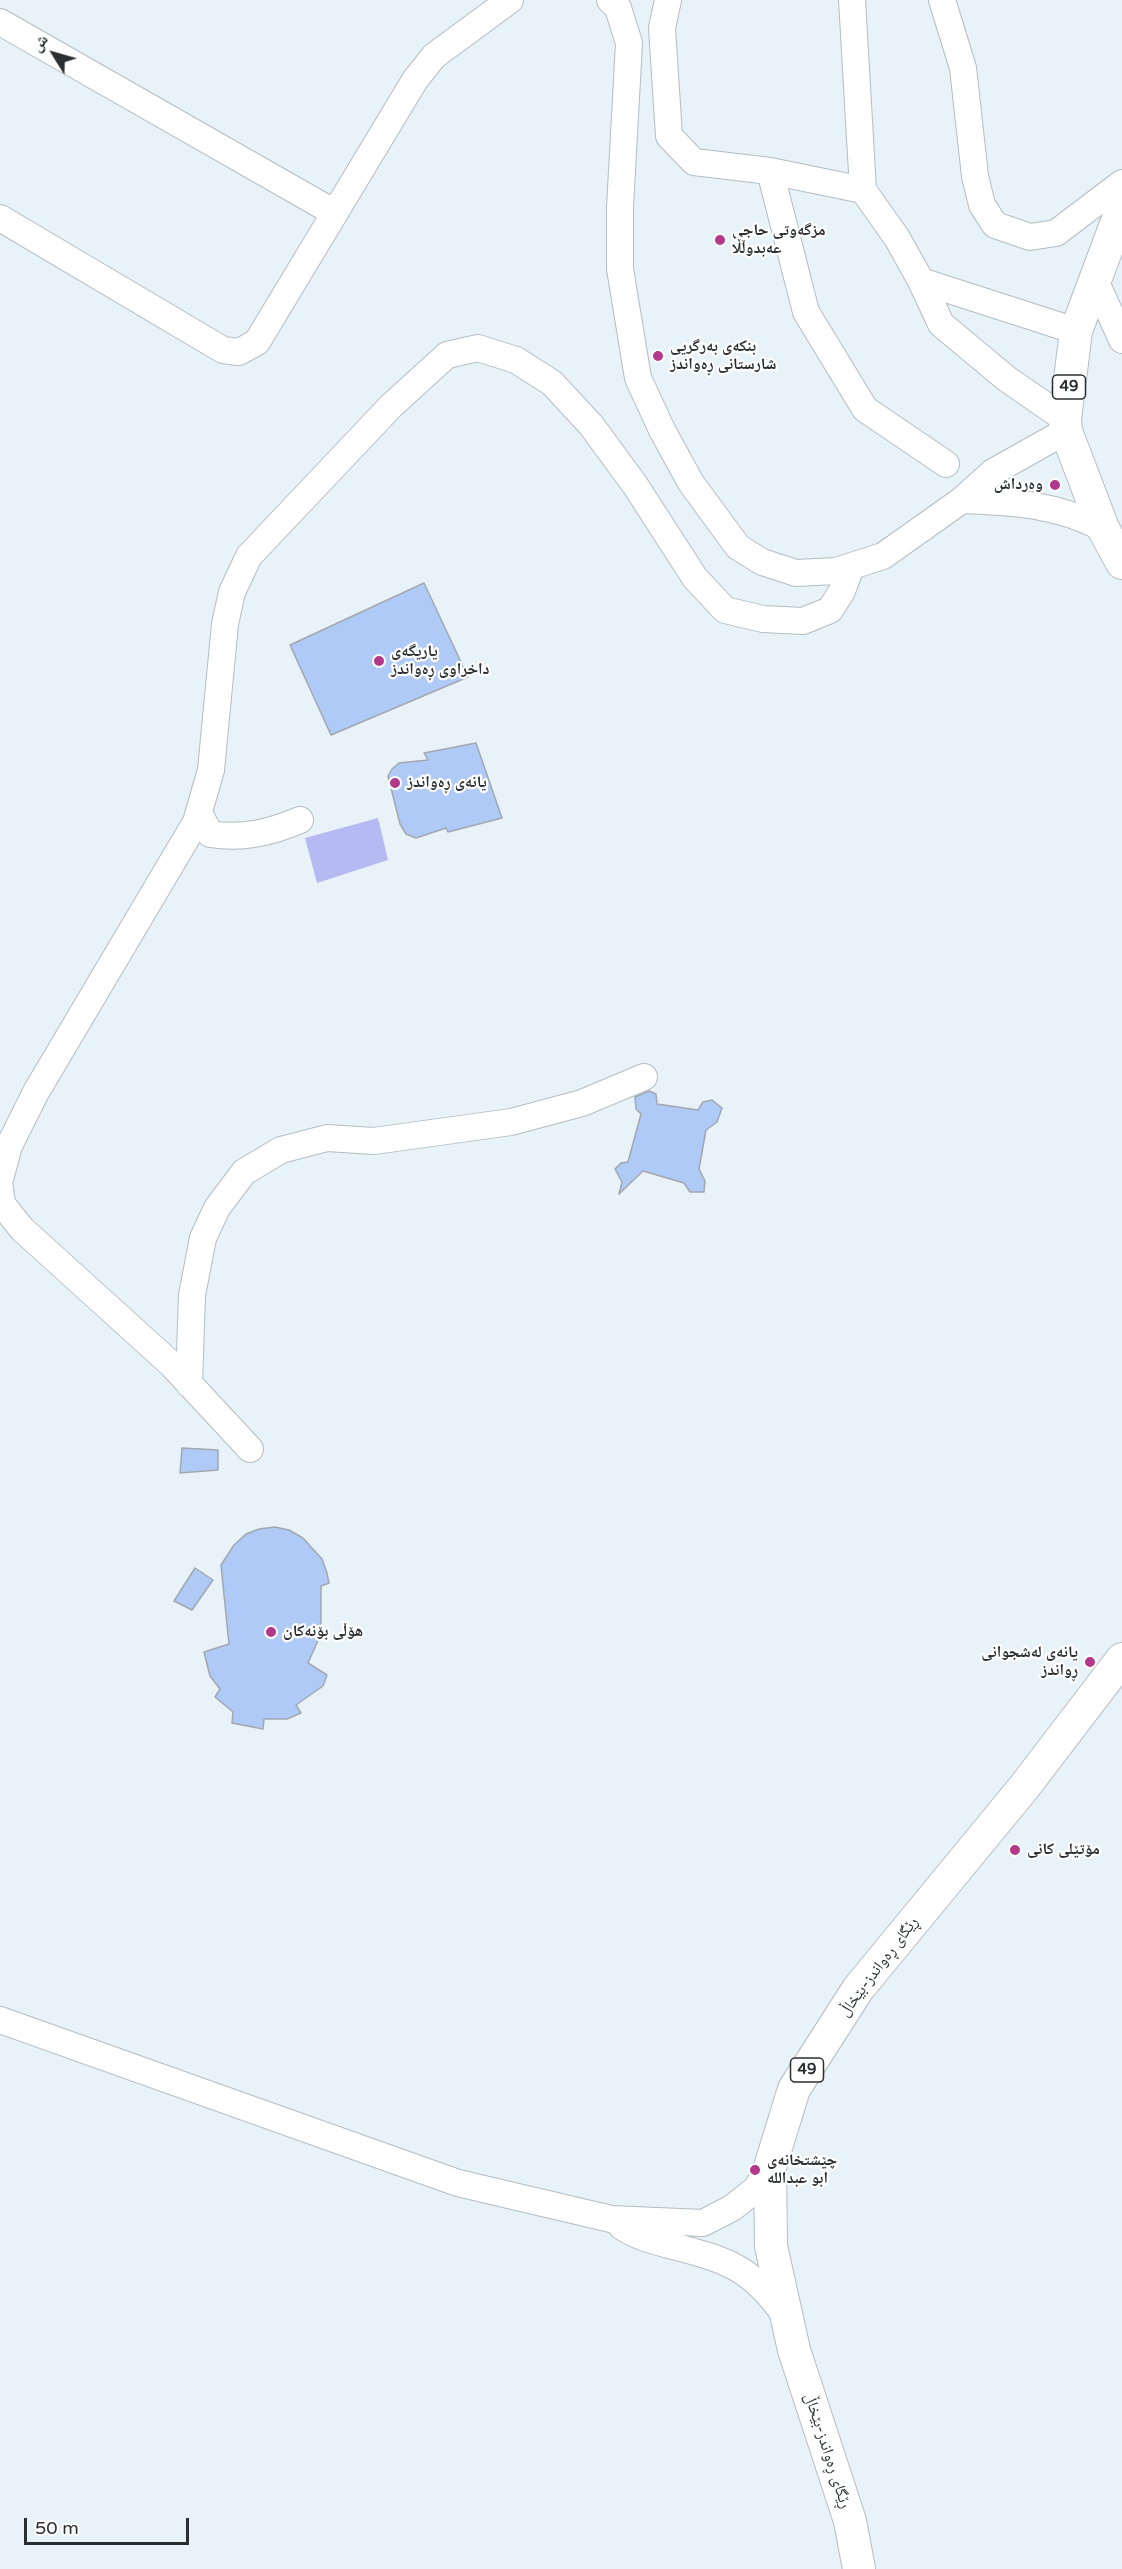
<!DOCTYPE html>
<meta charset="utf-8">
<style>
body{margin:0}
#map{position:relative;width:1122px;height:2569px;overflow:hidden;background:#e8f2f9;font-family:"Varela Round","Noto Naskh Arabic",sans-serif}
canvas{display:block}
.north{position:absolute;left:24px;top:24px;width:60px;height:60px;-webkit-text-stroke:4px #fff;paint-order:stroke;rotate:307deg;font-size:16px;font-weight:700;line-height:24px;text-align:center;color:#2b2f32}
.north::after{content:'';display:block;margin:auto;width:21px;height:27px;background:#2b2f32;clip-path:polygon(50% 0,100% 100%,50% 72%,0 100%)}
.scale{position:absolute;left:24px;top:2518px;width:165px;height:27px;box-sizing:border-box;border:3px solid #2b2f32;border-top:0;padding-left:8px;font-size:18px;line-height:21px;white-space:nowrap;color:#2b2f32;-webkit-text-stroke:4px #fff;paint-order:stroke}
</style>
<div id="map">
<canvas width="1122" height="2569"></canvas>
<div class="north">ش</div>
<div class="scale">50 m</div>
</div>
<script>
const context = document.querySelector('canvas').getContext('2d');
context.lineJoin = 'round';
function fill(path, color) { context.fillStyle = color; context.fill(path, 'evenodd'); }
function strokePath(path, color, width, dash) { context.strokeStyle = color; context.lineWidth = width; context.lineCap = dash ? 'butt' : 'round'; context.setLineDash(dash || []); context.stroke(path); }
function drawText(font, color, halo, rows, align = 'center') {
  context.font = font + ' "Varela Round","Noto Naskh Arabic",sans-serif'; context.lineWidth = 4.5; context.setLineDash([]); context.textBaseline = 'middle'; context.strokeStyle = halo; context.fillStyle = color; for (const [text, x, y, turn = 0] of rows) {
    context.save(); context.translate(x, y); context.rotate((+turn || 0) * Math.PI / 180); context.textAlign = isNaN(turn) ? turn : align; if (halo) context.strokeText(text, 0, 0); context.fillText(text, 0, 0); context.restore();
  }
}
const green = new Path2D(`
 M378 818 388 860 317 883 305 838Z`);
const building = new Path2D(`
 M424 583 468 677 331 735 290 645Z
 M476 743 502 818 448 832 446 828 416 838 406 834 400 824 388 776 392 769 399 763 428 760 424 753Z
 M649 1091 656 1094 657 1104 698 1110 703 1102 712 1100 722 1108 717 1122 706 1130 699 1169 705 1181 704 1192H690L684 1183 643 1171 619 1194 622 1182 615 1169 621 1163 628 1162 641 1114 636 1109 635 1097Z
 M182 1448 218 1450V1470L180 1473Z
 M275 1527 289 1530 303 1538 322 1559 327 1573 329 1583 321 1586V1634L308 1663 327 1675 323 1686 296 1705 301 1713 287 1719H264L263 1729 232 1723 233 1712 215 1697 220 1689 210 1676 204 1652 229 1644 221 1565 234 1545 246 1534 259 1529Z
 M195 1568 213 1580 192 1610 174 1601Z`);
const minor = new Path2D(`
 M610 0 618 8 629 43 620 207V269L638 378 662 430 691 483 738 547 762 562 796 573 836 571 883 556 962 500 993 472 1066 431
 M668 0 662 28 669 136 694 162 770 171 863 190 897 238 921 281 1076 331
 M852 0 863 190
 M942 0 963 68 975 176 982 205 995 225 1030 237 1056 233 1122 183
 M0 22 335 213
 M770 171 806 312 865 409 946 464
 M0 218 223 350 239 352 257 342 415 80 434 56 510 0
 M1095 280 1122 340
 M921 281 941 324 1007 379 1065 419
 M962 500C1014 502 1055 504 1103 528
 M199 813 210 834C243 839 269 833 300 820
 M0 1179 9 1146 36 1092 196 822 211 770 225 624 232 592 249 556 391 406 447 355 478 348 516 360 552 383 591 425 635 485 695 578 725 610 763 619 803 621 830 610 842 591 851 567
 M0 1188 2 1204 22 1229 171 1364 250 1449
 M189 1384 192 1295 203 1238 217 1208 244 1172 281 1150 327 1138 374 1141 511 1122 582 1103 644 1077
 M0 2020 458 2183 611 2219 703 2223 732 2208 756 2189 770 2167
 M621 2226C637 2237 654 2241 673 2246 726 2260 751 2267 784 2314`);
const major = new Path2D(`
 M1122 208 1076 331 1065 419 1066 431 1103 528 1122 563
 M859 2569 850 2521 794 2350 771 2246 770 2167 794 2089 858 1989 1025 1786 1122 1659`);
const markers = [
 [720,240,6,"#b33889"],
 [658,356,6,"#b33889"],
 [1055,485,6,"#b33889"],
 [379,661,6,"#b33889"],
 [395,783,6,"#b33889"],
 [271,1632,6,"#b33889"],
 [1090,1662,6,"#b33889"],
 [1015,1850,6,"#b33889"],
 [755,2170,6,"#b33889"]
];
const shields = [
 [1069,387,33],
 [807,2070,33]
];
const shieldNames = [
 ["49",1069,387],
 ["49",807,2070]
];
const poiNames = [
 ["مزگەوتی حاجی",732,231],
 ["عەبدوڵڵا",732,249],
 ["بنکەی بەرگریی",670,347],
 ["شارستانی ڕەواندز",670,365],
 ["وەرداش",1043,485,"right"],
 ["یاریگەی",391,652],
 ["داخراوی ڕەواندز",391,670],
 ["یانەی ڕەواندز",407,783],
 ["هۆڵی بۆنەکان",283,1632],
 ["یانەی لەشجوانی",1078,1653,"right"],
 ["ڕواندز",1078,1671,"right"],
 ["مۆتێلی کانی",1027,1850],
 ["چێشتخانەی",767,2161],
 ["ابو عبدالله",767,2179]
];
const streetNames = [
 ["ڕێگای ڕەواندز-بێخاڵ",879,1967,-53],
 ["ڕێگای ڕەواندز-بێخاڵ",827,2451,72]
];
fill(green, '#b5baf3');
fill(building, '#afcaf6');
strokePath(building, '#a2a7b0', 1.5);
strokePath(minor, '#b3bdc3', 28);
strokePath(major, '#b3bdc3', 34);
strokePath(minor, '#fff', 26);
strokePath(major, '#fff', 32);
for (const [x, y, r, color] of markers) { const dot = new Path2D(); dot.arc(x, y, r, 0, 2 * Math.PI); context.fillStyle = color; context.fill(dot); strokePath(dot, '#fff', 2); }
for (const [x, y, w] of shields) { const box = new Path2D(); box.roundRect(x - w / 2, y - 12, w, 24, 4.5); context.fillStyle = '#fff'; context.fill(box); strokePath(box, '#2b2f32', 1.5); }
drawText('bold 15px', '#2b2f32', null, shieldNames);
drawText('bold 16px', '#2b2f32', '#fff', poiNames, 'left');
drawText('16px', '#2b2f32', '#fff', streetNames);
</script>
